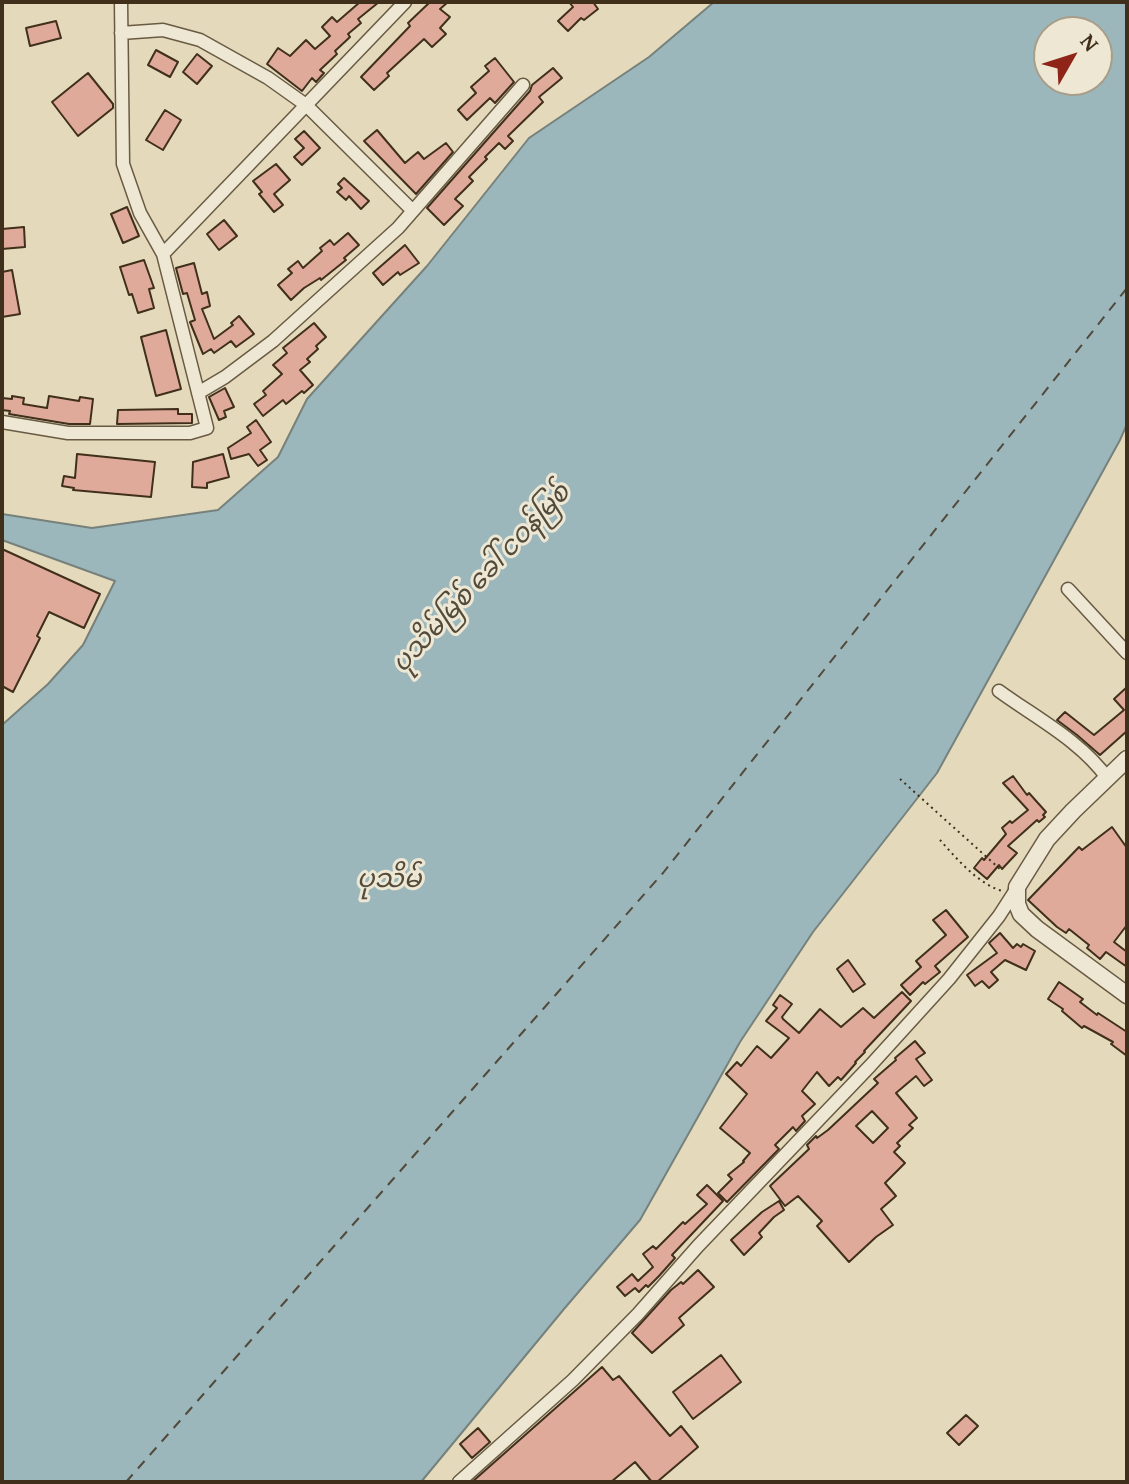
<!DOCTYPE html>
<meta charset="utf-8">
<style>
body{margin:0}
#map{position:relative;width:1129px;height:1484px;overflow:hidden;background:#e4dabb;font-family:"Gentium Book Plus",serif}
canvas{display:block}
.frame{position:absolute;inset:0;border:4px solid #402f1b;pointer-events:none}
.north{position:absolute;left:1033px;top:16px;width:80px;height:80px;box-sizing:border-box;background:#ede7d3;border:2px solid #a89d89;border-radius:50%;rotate:51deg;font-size:22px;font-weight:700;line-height:32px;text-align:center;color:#402f1b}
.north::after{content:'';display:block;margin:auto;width:28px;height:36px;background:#8f2418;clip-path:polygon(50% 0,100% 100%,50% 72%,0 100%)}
</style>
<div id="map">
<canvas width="1129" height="1484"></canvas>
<div class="frame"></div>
<div class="north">N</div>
</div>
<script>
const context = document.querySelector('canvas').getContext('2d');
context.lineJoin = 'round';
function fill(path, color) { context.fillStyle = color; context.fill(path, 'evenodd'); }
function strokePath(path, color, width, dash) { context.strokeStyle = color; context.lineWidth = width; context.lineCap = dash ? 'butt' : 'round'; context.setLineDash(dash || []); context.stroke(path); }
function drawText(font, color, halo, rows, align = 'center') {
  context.font = font + ' "Gentium Book Plus","Noto Sans Myanmar",serif'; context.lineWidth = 6; context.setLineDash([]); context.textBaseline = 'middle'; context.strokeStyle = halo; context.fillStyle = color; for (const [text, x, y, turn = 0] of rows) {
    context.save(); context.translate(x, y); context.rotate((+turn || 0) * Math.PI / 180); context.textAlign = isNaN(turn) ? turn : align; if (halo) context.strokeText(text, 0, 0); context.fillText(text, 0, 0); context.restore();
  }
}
const water = new Path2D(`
 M714 2H1127V424L1120 440 937 773 813 932 740 1042 640 1220 564 1309 421 1482H2V725L48 684 83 645 115 581 2 540V514L92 528 218 510 278 457 307 399 427 266 529 138 649 57ZM1049 32H1097V80H1049Z`);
const ferry = new Path2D(`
 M126 1482 663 873 1127 288`);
const building = new Path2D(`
 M360 2H379L358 19 361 23 348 34 350 37 335 51 337 54 320 70 324 73 316 82 312 78 302 91 267 64 278 48 290 56 306 40 315 49 330 36 322 27 332 17 337 22Z
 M430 2H448L440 9 450 17 440 28 446 34 432 47 424 39 387 73 389 76 374 90 361 77 410 26 408 23Z
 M569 2H593L598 9 584 20 581 18 568 31 558 21 573 7Z
 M56 21 61 38 30 46 26 28Z
 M156 50 178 62 170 77 148 65Z
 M197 54 212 66 197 84 183 72Z
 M495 58 514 82 495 103 490 98 467 120 458 110 476 93 471 87 489 71 485 66Z
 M553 68 562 78 539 97 543 102 508 136 513 141 505 149 499 143 485 157 487 159 469 177 473 181 455 199 463 206 444 225 427 208 530 91 532 85Z
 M88 73 113 104V108L78 136 52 102Z
 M165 110 181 120 163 150 146 140Z
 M377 130 405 163 418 152 424 159 446 143 453 152 416 194 364 141Z
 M304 131 320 148 302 165 294 157 304 148 295 139Z
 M276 164 290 180 274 194 283 205 274 212 259 194 262 192 253 181Z
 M344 178 369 201 361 209 349 196 346 200 337 192 342 188 338 184Z
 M127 207 139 236 123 243 111 214Z
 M224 220 237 236 219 250 207 234Z
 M24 227 25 247 2 249V229Z
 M348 233 359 245 344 258 346 260 321 280 320 278 304 288 291 300 278 285 292 273 288 269 298 261 303 268 322 251 320 248 330 240 334 245Z
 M405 245 419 263 400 275 398 272 383 285 373 273Z
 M144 260 154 288 149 289 154 308 138 313 132 294 129 295 120 267Z
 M194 263 202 294 207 292 210 306 202 309 214 339 233 325 231 323 239 316 254 334 236 347 231 341 214 353 211 349 203 354 190 322 195 320 187 293 183 294 176 268Z
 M12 270 20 314 2 317V272Z
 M314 323 326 337 316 346 318 349 307 359 310 362 300 370 313 385 304 393 302 391 286 404 283 400 263 416 254 404 266 395 263 391 282 374 273 365 287 353 283 348Z
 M166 330 181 389 156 396 141 337Z
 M225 388 234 407 224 411 226 417 219 420 209 397Z
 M12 396 24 398 23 404 47 408 49 396 79 401 80 397 93 399 90 424H69L9 414 10 411 2 410V398L12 399Z
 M178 409V414H192V423L117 424 118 410Z
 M256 420 271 442 260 450 267 460 258 466 249 454 231 459 228 448 251 433 247 427Z
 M77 454 155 462 151 497 73 490 74 488 62 486 64 476 75 478Z
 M223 454 229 477 207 483V488L192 487 193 462Z
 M2 549 100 594 84 628 49 612 37 636 40 638 13 692 2 686Z
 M1127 687V731L1100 755 1077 735 1057 720 1065 712 1094 735 1124 710 1114 699Z
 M1013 776 1027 795 1029 793 1046 812 1043 815 1045 817 1039 822 1037 820 1008 846 1017 853 1002 869 999 865 987 879 974 868 982 858 984 860 1006 834 1002 828 1010 821 1012 823 1028 810 1003 783Z
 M1112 827 1127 848V925L1114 942 1127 952V967L1106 952 1100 959 1087 948 1089 945 1069 929 1066 933 1057 927 1028 900 1079 847 1082 850Z
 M946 910 968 937 935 966 940 972 925 984 923 982 910 995 901 985 921 967 916 961 946 935 933 920Z
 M1000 933 1013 948 1017 944 1021 947 1023 944 1035 951 1026 970 1005 960 991 972 998 980 989 988 982 981 975 986 967 975 997 953 989 943Z
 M848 960 865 984 853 992 837 969Z
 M1059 982 1083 999 1080 1002 1097 1015 1098 1013 1127 1032V1056L1111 1044 1113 1042 1084 1026 1082 1028 1062 1011 1063 1009 1048 999Z
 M902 992 911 1001 864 1051 865 1052 855 1062 856 1063 841 1080 838 1077 829 1086 817 1072 802 1091 815 1104 802 1116 805 1121 796 1131 793 1127 775 1145 779 1149 727 1202 718 1193 732 1179 728 1175 744 1162 743 1161 750 1153 720 1128 747 1094 726 1074 737 1062 741 1066 757 1046 771 1058 789 1038 766 1021 777 1008 773 1005 780 995 792 1004 782 1017 783 1019 799 1033 820 1009 841 1027 863 1008 874 1018Z
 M915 1041 925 1053 916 1059 932 1080 924 1086 916 1076 896 1093 917 1118 909 1125 913 1128 897 1143 900 1146 894 1152 905 1163 885 1183 896 1196 881 1209 893 1225 876 1237 849 1262 817 1226 822 1221 798 1196 785 1206 770 1186 809 1149 807 1145 816 1136 817 1138 828 1130 878 1083 874 1079 896 1060 895 1058ZM872 1111 888 1128 873 1143 856 1126Z
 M707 1185 723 1201 672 1255 675 1258 659 1276 648 1287 646 1285 639 1292 635 1288 625 1296 617 1287 632 1274 638 1281 653 1267 643 1254 653 1246 656 1249 683 1222 685 1224 707 1204 697 1195Z
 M779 1201 784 1210 774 1217 759 1233 762 1237 744 1255 731 1240 762 1212Z
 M698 1270 714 1287 679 1318 684 1325 652 1353 632 1333 671 1290 681 1282 683 1284Z
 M721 1355 741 1382 693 1419 673 1392Z
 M602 1367 613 1380 619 1376 670 1436 681 1426 698 1447 657 1482H652L635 1462 611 1482H472Z
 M966 1415 978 1426 959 1445 947 1433Z
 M478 1428 490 1442 472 1458 460 1444Z`);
const path = new Path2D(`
 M900 779 1001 870
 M940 840C957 859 977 883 1002 891`);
const minor = new Path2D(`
 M121 33 163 30 200 40 268 78 306 105 413 211
 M163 254 405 2
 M198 393 225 377 273 341 398 228 523 85
 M2 422 68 433H190L207 428 163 254 140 213 123 164 121 2
 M1068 589 1127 653
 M999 691C1036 718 1081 741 1108 779
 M459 1482 573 1380 638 1314 698 1246 870 1066 949 979 999 916 1017 888`);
const tertiary = new Path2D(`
 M1127 759 1073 811 1047 839 1017 887V904L1021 914 1037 929 1127 995`);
const waterNames = [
 ["ပုသိမ်မြစ် ခေါ် ငဝန်မြစ်",482,579,-47],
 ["ပုသိမ်",389,880]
];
fill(water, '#9bb7bc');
strokePath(water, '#77817c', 2);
strokePath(ferry, '#524a3b', 2, [10, 8]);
fill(building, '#e0aa9b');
strokePath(building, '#402f1b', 2);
strokePath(minor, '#695a43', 15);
strokePath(tertiary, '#695a43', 19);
strokePath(path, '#402f1b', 2, [2, 4]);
strokePath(minor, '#ede7d3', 12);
strokePath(tertiary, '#ede7d3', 16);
drawText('italic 26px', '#524a3b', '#ede7d3', waterNames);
</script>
